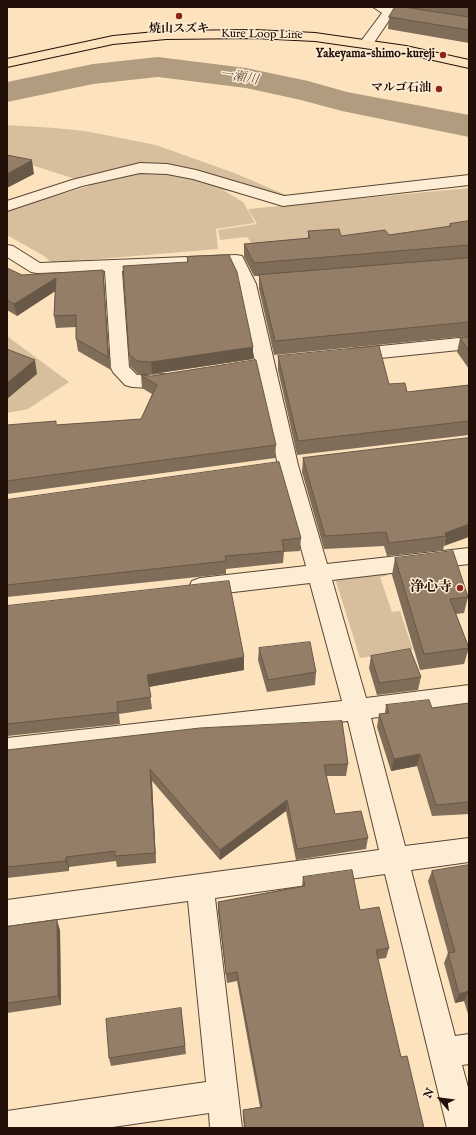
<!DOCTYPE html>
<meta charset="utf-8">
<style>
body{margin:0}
#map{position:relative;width:476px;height:1135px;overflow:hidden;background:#fce3bd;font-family:"IM FELL English",serif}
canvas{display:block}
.frame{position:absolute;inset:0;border:8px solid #231109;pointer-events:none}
.north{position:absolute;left:420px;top:1079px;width:40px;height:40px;-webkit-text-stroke:3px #fdedd4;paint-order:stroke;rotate:298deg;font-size:11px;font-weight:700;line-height:16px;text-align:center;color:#231109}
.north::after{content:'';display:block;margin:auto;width:14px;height:18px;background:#231109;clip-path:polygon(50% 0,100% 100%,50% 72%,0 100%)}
</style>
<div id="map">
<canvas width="476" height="1135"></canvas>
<div class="frame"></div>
<div class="north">N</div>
</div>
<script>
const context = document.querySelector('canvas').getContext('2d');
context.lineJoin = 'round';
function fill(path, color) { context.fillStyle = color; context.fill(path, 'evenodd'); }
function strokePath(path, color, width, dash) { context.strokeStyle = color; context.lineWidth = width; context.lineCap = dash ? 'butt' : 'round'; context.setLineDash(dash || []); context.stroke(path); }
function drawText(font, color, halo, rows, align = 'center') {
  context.font = font + ' "IM FELL English","Noto Serif JP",serif'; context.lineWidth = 3; context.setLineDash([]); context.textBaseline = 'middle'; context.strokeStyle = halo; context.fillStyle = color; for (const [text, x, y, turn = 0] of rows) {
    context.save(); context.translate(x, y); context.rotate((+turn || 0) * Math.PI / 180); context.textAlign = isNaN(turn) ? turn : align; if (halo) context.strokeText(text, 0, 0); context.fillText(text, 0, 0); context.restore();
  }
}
const green = new Path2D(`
 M7 125 55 128 85 131 156 145 237 174 288 196 249 195 223 190 243 202 255 223 216 229 218 249 52 263 44 256 7 235V210L89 186 75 179 7 157Z
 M469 188V234L252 244 247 237 220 240 218 230 257 224 248 209Z
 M7 336 69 382 28 409 7 413Z
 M385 567 387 576 380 577 392 612 400 611 413 650 360 658 334 575Z`);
const river = new Path2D(`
 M158 57 246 68 308 81 347 92 469 115V137L342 111 301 100 246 88 158 77 93 84 7 102V82L93 64Z`);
const street = new Path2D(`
 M373 7H389L469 20V28L392 16 371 47H361L359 44 382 13Z
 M140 163 167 164 196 170 284 196 469 175V185L283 206 193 179 167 174 140 173 82 186 7 211V201L72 180Z
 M7 245 13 246 40 263 236 255 242 256 256 284 298 465 327 564 469 548V564L332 580 366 698 469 685V705L371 718 405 846 469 838V862L411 870 455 1036 469 1034V1064L462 1065 469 1091V1128H447L385 874 215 898 242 1128H210L209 1113 106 1128H7V1111L206 1082 188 901 7 926V900L379 850 348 721 7 760V738L342 701 310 583 200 596 192 593 189 587 192 581 200 578 306 566 278 465 238 284 230 265 122 271 129 367 137 375C150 376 167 372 179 375L181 379 179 383 152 388 132 387 125 385 113 372 111 368 105 271 37 273 31 272 7 257Z
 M469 337V349L351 361 344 359 342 355 344 351 351 349Z`);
const primary = new Path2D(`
 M255 30 315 33 406 46 469 60V68L406 54 315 41 255 38 166 39 113 44 7 67V59L113 36 166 31Z`);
const wall = new Path2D(`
 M363 7H373L372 8Z
 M395 7H469V43L388 29 389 17Z
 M469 221V336L274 355 259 289V276H254L244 257V244L308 238V231L341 236 389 235 449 227 450 224Z
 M187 257 253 359 152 374H138L130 366 129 354 187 262Z
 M7 268 22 275 103 270 104 282 109 357 110 358 111 370 78 351 76 339V327L56 328 54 316 55 291 17 316 7 310Z
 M469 337V369L457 352 460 338Z
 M278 356 389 384 407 392 469 385V435L297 455 278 370Z
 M141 375 276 445 275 458 7 494V425H56L141 419 152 394 142 388Z
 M469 438 443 550 387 556 384 546 324 549 302 472 303 458Z
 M7 500 301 538 300 551 284 552 283 563 226 569V574L7 597Z
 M395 558 468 597 464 613 456 614 469 648 464 664 420 670 392 575Z
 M7 606 244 670 149 687 152 709 119 714 120 724 7 736Z
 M259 648 316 672 315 685 267 692 258 660Z
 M371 656 421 677 418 690 377 695 369 668Z
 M469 703V814L432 816 417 766 391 771 377 727 379 714 385 713 386 705 432 708Z
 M7 750 348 764 346 776H326L335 814 368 838 366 849 296 860 286 811 220 860 152 781 156 863 117 867 116 861 69 867V871L7 878Z
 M469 865V1017L464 1001 455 1003 444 963 448 953 428 881 432 871Z
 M303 877 360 910 389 948 386 958 378 959 401 1057 424 1128H244L243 1118V1110L260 1107 237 981 227 983 218 912V902L302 886Z
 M7 927 60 930 61 1005 7 1013Z
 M181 1008 186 1054 111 1066 109 1058Z`);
const shadedWall = new Path2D(`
 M32 160 34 174 7 188V174Z
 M103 270 104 282 109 358H108Z
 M56 278 57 290 17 316 14 304Z
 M253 347V359L152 374 151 362Z
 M35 360 37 374 7 399V383Z
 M469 524V537L444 546 446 536 445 533Z
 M244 657V670L148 687 147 675Z
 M420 754 417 766 391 771 394 759Z
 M150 769 152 781 156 863 155 853Z
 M287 800 286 811 220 860V850Z
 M66 857 69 867V871L66 861Z
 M57 920 60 930 61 1005 58 996Z
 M469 991 464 1001 455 1003 459 994Z`);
const building = new Path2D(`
 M395 7H404L469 17V30L389 17Z
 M7 155 32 160 7 174Z
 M469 221V245L254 263 244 244 310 238 308 231 339 229 341 236 385 230 389 235 451 226 450 224Z
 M229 255 237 272 253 347 151 362 137 361 129 354 123 266 188 262 187 257Z
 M469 258V322L275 341 259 275Z
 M7 268 22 275 103 270 108 356 110 358 76 339V315L54 316 56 278 14 304 7 300Z
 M469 337V351L460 338Z
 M379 346 389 384 405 383 407 392 469 385V421L298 441 278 356Z
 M7 349 35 360 7 383Z
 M256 360 276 445 7 481V425L56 421V425L141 419 157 385 141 375 151 376Z
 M469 438V524L445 533 446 536 389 543 386 532 325 536 303 458Z
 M279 462 301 538 282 540 284 551 225 556 226 561 7 585V500Z
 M453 551 468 597 450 599 469 648 424 654 395 558Z
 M229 581 244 657 147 675 151 697 117 702 118 712 7 724V606Z
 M310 642 316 672 268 680 259 648Z
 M410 649 421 677 379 683 371 656Z
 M429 700 432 708 469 703V802L436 805 420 754 394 759 379 714 389 713 386 705Z
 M342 721 348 764 324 765 335 814 361 811 368 838 297 849 287 800 220 850 150 769 155 853 115 856V851L66 857V861L7 867V750L200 728Z
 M469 865V993V991L459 994 448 953 455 952 432 871Z
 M352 870 360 910 379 907 389 948 376 950 401 1057 407 1056 424 1128H245L243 1110 262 1107 237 972 226 974 218 902 305 886 303 877Z
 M57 920 58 996 7 1003V927Z
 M181 1008 185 1046 109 1058 106 1019Z`);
const markers = [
 [179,16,4,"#8f2418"],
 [443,55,4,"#8f2418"],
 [439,89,4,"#8f2418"],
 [460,588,4,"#8f2418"]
];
const farPoinames = [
 ["焼山スズキ",179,30,"center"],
 ["Yakeyama-shimo-kureji",435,55],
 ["マルゴ石油",431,89]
];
const farStreetnames = [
 ["Kure Loop Line",262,35,1]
];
const farWaternames = [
 ["一瀬川",239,78,9]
];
const poiNames = [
 ["浄心寺",452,588]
];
fill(green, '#d7bf9e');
fill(river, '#b29c80');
strokePath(street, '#594636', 2);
strokePath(primary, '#231109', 2);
fill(street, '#fdedd4');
fill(primary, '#fce3bd');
fill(wall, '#7f6c59');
fill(shadedWall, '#685848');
fill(building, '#947e67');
strokePath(building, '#685848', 1);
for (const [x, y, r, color] of markers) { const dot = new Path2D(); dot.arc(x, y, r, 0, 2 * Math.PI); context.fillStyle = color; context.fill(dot); strokePath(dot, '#fdedd4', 1.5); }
drawText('bold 12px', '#231109', '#fdedd4', farPoinames, 'right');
drawText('12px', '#231109', '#fdedd4', farStreetnames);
drawText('italic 13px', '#63503f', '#fdedd4', farWaternames);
drawText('bold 14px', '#231109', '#fdedd4', poiNames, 'right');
</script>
